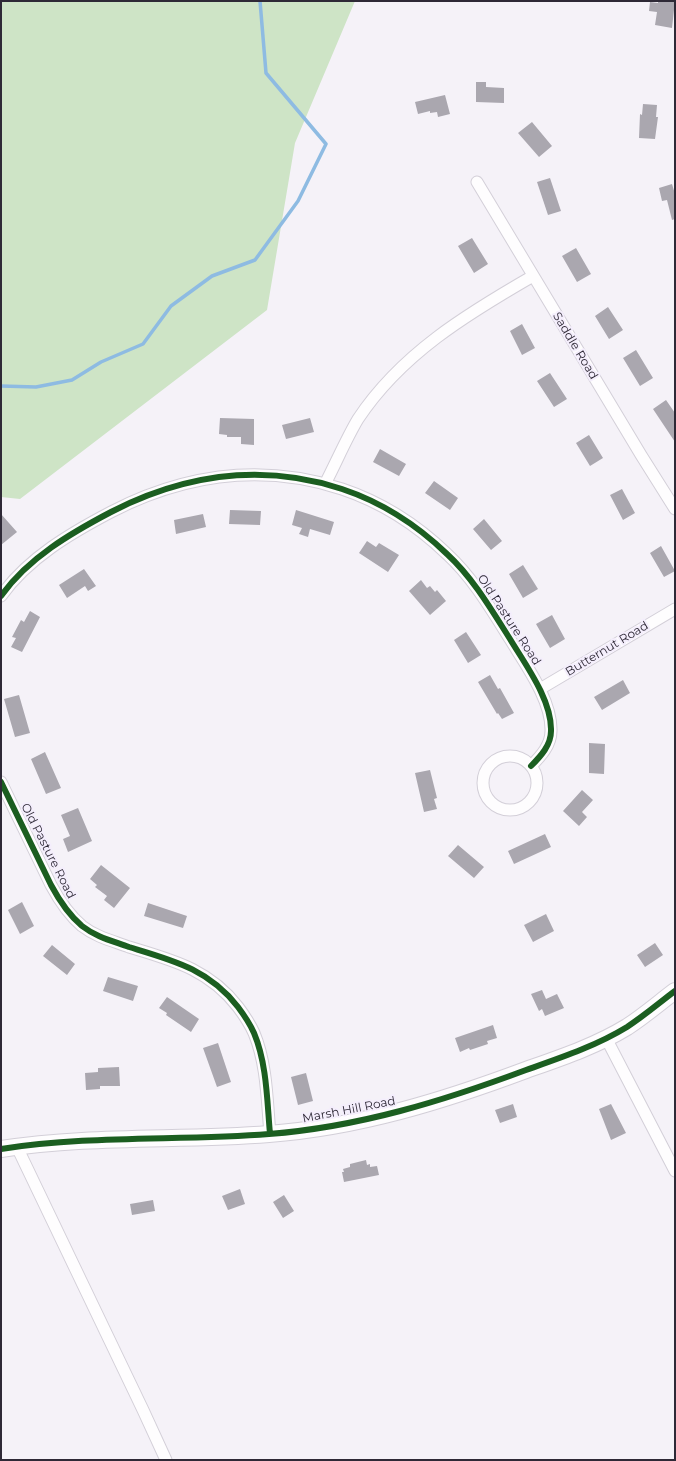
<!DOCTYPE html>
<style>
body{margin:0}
#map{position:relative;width:676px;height:1461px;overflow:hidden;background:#f5f2f8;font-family:Montserrat,sans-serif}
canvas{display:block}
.frame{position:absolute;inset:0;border:2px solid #2e2936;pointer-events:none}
</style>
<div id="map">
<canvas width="676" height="1461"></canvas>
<div class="frame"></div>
</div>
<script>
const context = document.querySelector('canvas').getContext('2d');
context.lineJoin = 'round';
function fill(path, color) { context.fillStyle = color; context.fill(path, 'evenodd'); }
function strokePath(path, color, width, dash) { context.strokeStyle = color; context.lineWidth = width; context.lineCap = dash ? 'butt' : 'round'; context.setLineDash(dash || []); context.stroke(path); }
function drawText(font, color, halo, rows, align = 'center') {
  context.font = font + ' Montserrat,sans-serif'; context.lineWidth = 4; context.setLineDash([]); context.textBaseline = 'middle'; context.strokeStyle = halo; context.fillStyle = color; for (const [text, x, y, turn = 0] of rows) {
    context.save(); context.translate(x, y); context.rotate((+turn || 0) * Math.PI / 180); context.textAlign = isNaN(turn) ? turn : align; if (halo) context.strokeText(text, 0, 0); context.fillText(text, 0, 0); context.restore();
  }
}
const green = new Path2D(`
 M1 1H355L295 143 267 310 20 499 1 497Z`);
const stream = new Path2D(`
 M1 386 36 387 72 380 101 362 143 344 171 306 212 276 255 260 298 201 326 144 266 73 260 1`);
const building = new Path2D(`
 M658 1H675L672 28 655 25 657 12 649 11 650 2 658 3Z
 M476 82H486V87L504 88V103L476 102Z
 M445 95 450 114 438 117 437 112 430 113V111L418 114 415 102Z
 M643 104 657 105 656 117H658L655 139 639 138 640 114 642 115Z
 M532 122 552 146 539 157 518 133Z
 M550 178 561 211 548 215 537 182Z
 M672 184 675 194V219L672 220 667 200 662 201 659 188Z
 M472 238 488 264 474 273 458 246Z
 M576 248 591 274 577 282 562 256Z
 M608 307 623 330 609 339 595 316Z
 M522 324 535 348 522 355 510 331Z
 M636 350 653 378 640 386 623 358Z
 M550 373 567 399 554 407 537 381Z
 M666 400 675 413V442L653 409Z
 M220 418 254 419V445L241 444V437H227V435L219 434Z
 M310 418 314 432 286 439 282 425Z
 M589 435 603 458 590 466 576 443Z
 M380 449 406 464 399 476 373 462Z
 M434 481 458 498 450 510 425 493Z
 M622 489 635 513 623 520 610 495Z
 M230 510 261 511 260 525 229 524Z
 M296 510 334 522 330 535 310 529 308 537 299 534 302 528 292 525Z
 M1 514 17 532 1 545Z
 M203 514 206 527 176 534 174 520Z
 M484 519 502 541 491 550 473 529Z
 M367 541 376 547 379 543 399 555 388 572 359 553Z
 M661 546 675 571 664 577 650 553Z
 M523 565 538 589 523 598 509 574Z
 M84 569 96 586 88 591 85 586 67 598 59 585Z
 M421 580 427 588 430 586 435 592 437 590 446 601 430 615 409 591Z
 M30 611 40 617 22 652 11 647 16 638 12 637 21 620 24 622Z
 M552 615 565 639 550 648 536 624Z
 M466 632 481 655 468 663 454 640Z
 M490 675 498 689 500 688 514 713 502 719 498 713 497 714 478 682Z
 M623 680 630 693 602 710 594 697Z
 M19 695 30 733 15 737 4 699Z
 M589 743 605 744 604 774 589 773Z
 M45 752 61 788 46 794 31 759Z
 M430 770 437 798 434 799 437 809 424 812 415 773Z
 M582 790 593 800 582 812 587 817 579 826 563 811Z
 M78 808 92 841 68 852 63 839 70 836 61 815Z
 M545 834 551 847 514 864 508 851Z
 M458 845 484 867 474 878 448 856Z
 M101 865 130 888 114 908 104 900 107 896 95 887 97 885 90 879Z
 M22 902 34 926 20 934 8 910Z
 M148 903 187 916 183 928 144 916Z
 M546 914 554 931 533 942 524 925Z
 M655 943 663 955 645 967 637 955Z
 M52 945 75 964 67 975 43 956Z
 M108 977 138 986 133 1001 103 991Z
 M542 990 546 999 557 994 564 1008 545 1016 542 1009 539 1011 531 994Z
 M167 997 199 1019 191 1032 166 1015 167 1013 159 1008Z
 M493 1025 497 1038 487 1041 488 1044 470 1050 469 1048 460 1052 455 1038Z
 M218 1043 231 1082 217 1087 203 1048Z
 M119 1067 120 1086H100V1089L86 1090 85 1073 98 1072V1068Z
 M306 1073 313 1101 298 1105 291 1077Z
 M513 1104 517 1117 500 1123 495 1110Z
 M611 1104 626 1133 611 1140 599 1109Z
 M366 1160 367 1165 370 1164V1167L377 1166 379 1175 344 1182 342 1172H344L343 1169 350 1167V1164Z
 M240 1189 245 1204 228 1210 222 1196Z
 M284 1195 294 1211 283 1218 273 1202Z
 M153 1200 155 1211 132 1215 130 1204Z`);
const street = new Path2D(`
 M477 182 641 455 675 509
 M325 484C336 463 346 439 358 419 401 354 467 314 533 276
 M1 596C28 558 71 533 111 512 185 474 262 463 342 489 381 502 417 525 447 554 473 578 491 609 510 639 525 664 552 700 551 731 551 745 541 756 531 766
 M540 689 675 609
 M483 783a27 27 0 1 1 54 0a27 27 0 1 1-54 0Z
 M1 782 51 885C59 900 69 915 82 926 96 937 113 941 129 947 172 960 209 969 238 1007 244 1015 250 1024 254 1033 267 1064 267 1101 270 1134
 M606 1038 675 1171
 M17 1147 143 1410 166 1460`);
const secondary = new Path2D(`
 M1 1149C90 1135 180 1141 269 1134 359 1127 443 1101 526 1070 560 1058 596 1046 627 1027 644 1016 659 1003 675 991`);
const cycleway = new Path2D(`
 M1 596C28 558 71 533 111 512 185 474 262 463 342 489 381 502 417 525 447 554 473 578 491 609 510 639 525 664 552 700 551 731 551 745 541 756 531 766
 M1 782 51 885C59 900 69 915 82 926 96 937 113 941 129 947 172 960 209 969 238 1007 244 1015 250 1024 254 1033 267 1064 267 1101 270 1134
 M1 1149C90 1135 180 1141 269 1134 359 1127 443 1101 526 1070 560 1058 596 1046 627 1027 644 1016 659 1003 675 991`);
const streetNames = [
 ["Saddle Road",575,346,59],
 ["Old Pasture Road",509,620,57],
 ["Butternut Road",607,649,-31],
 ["Old Pasture Road",48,851,63],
 ["Marsh Hill Road",349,1110,-11]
];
fill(green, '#cee4c6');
strokePath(stream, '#8ebbe2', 3.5);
fill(building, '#aaa7af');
strokePath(street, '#d3cfd8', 13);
strokePath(secondary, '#d3cfd8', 18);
strokePath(street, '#fefdfe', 11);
strokePath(secondary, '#fefdfe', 16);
strokePath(cycleway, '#1b5e20', 6);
drawText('12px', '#2e2936', '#f4eefc', streetNames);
</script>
